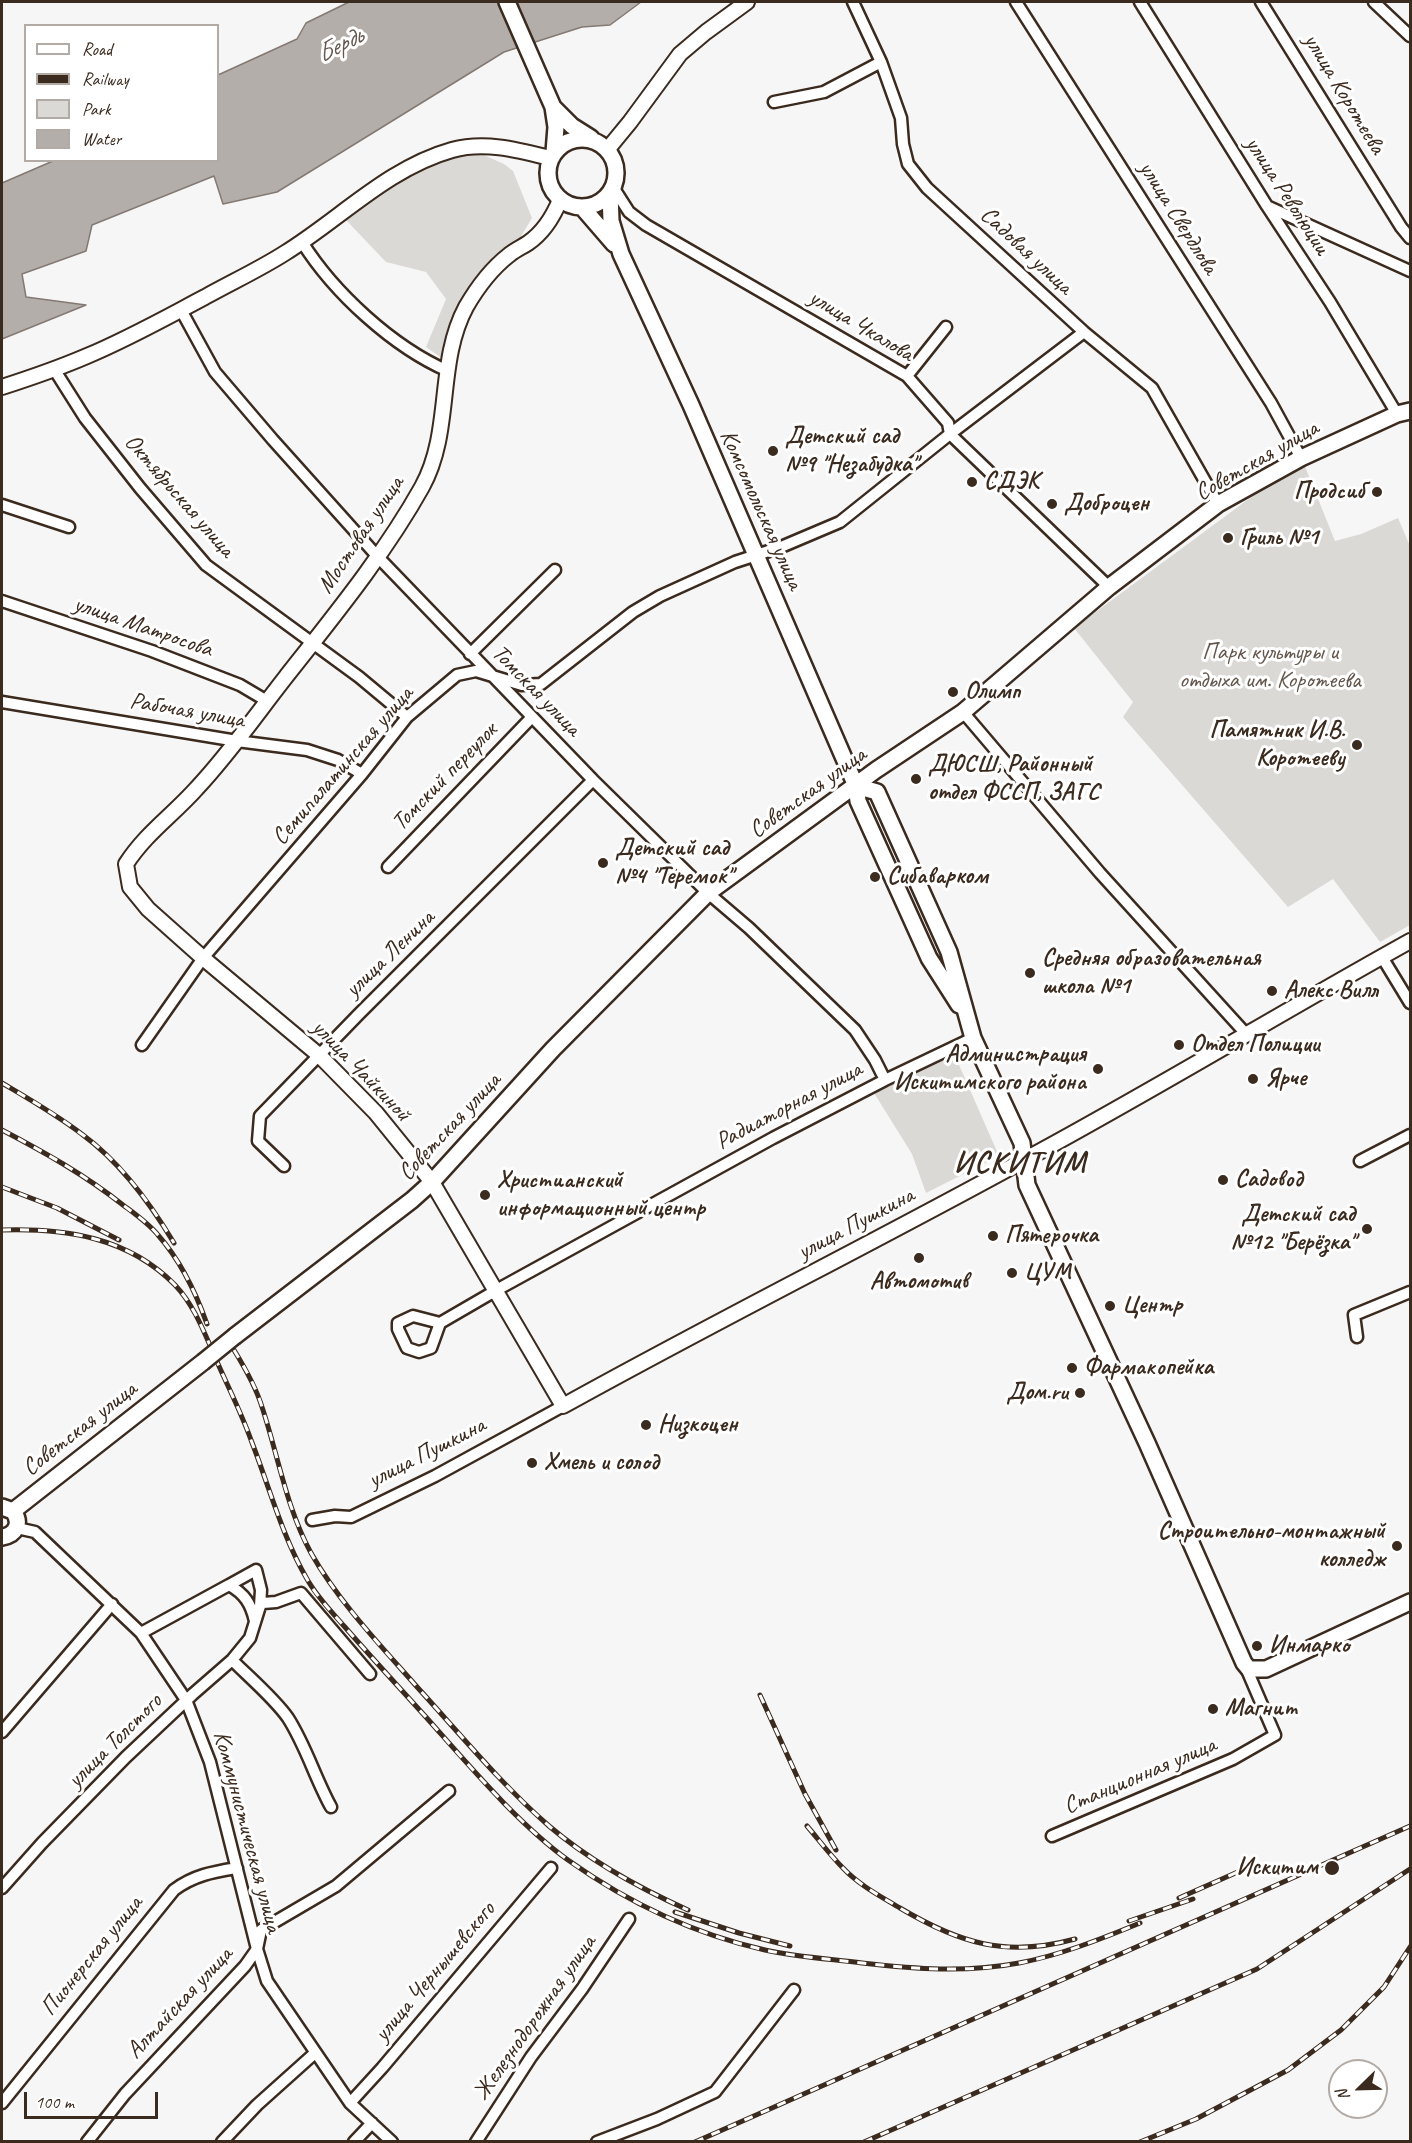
<!DOCTYPE html>
<meta charset="utf-8">
<style>
body{margin:0}
#map{position:relative;width:1412px;height:2143px;overflow:hidden;background:#f7f6f6;font-family:Caveat,sans-serif}
canvas{display:block}
.frame{position:absolute;inset:0;border:3px solid #3b2a1e;pointer-events:none}
.legend{position:absolute;left:24px;top:24px;width:195px;height:138px;box-sizing:border-box;background:#fff;border:2px solid #b1aaa5;margin:0;padding:8px 10px;list-style:none;font-size:18px;color:#3b2a1e}
.legend li{display:flex;align-items:center;gap:12px;height:30px}
.legend b{width:30px;border:2px solid #b1aaa5}
.north{position:absolute;left:1328px;top:2059px;width:60px;height:60px;box-sizing:border-box;background:#fff;border:2px solid #b1aaa5;border-radius:50%;rotate:247deg;font-size:16px;font-weight:700;line-height:24px;text-align:center;color:#3b2a1e}
.north::after{content:'';display:block;margin:auto;width:21px;height:27px;background:#3b2a1e;clip-path:polygon(50% 0,100% 100%,50% 72%,0 100%)}
.scale{position:absolute;left:24px;top:2092px;width:134px;height:27px;box-sizing:border-box;border:3px solid #3b2a1e;border-top:0;padding-left:8px;font-size:18px;line-height:21px;white-space:nowrap;color:#3b2a1e;-webkit-text-stroke:4px #fff;paint-order:stroke}
</style>
<div id="map">
<canvas width="1412" height="2143"></canvas>
<div class="frame"></div>
<ul class="legend">
<li><b style="height:8px;background:#fff"></b>Road</li>
<li><b style="height:8px;background:#3b2a1e"></b>Railway</li>
<li><b style="height:16px;background:#dbd9d6"></b>Park</li>
<li><b style="height:16px;background:#b4aeaa"></b>Water</li>
</ul>
<div class="north">N</div>
<div class="scale">100 m</div>
</div>
<script>
const context = document.querySelector('canvas').getContext('2d');
context.lineJoin = 'round';
function fill(path, color) { context.fillStyle = color; context.fill(path, 'evenodd'); }
function strokePath(path, color, width, dash) { context.strokeStyle = color; context.lineWidth = width; context.lineCap = dash ? 'butt' : 'round'; context.setLineDash(dash || []); context.stroke(path); }
function drawText(font, color, halo, rows, align = 'center') {
  context.font = font + ' Caveat,sans-serif'; context.lineWidth = 6; context.setLineDash([]); context.textBaseline = 'middle'; context.strokeStyle = halo; context.fillStyle = color; for (const [text, x, y, turn = 0] of rows) {
    context.save(); context.translate(x, y); context.rotate((+turn || 0) * Math.PI / 180); context.textAlign = isNaN(turn) ? turn : align; if (halo) context.strokeText(text, 0, 0); context.fillText(text, 0, 0); context.restore();
  }
}
const green = new Path2D(`
 M479 153 504 164 513 171 532 218 518 241 491 264 460 306 443 359 426 347 446 299 426 272 386 262 345 219C374 199 422 162 456 154 463 153 472 153 479 153Z
 M1304 464 1335 541 1361 534 1398 518 1410 546V925L1380 942 1333 879 1288 907 1123 717 1133 702 1074 628 1254 495Z
 M948 1058H956L999 1156 926 1193 912 1154 874 1093Z`);
const water = new Path2D(`
 M349 2H641L610 25 582 27 504 52 277 192 223 204 214 176 92 225 86 251 22 274 26 297 86 305 2 339V183L53 161 218 160V75L297 39 306 23Z`);
const minor = new Path2D(`
 M853 2 881 62 901 118 903 144 908 164 927 188 1084 332 1152 388 1218 504
 M1016 2 1271 403 1301 458
 M1140 2 1267 206 1330 302 1397 414
 M1261 2 1401 227 1410 238
 M1374 2 1410 36
 M774 102 824 92 881 62
 M613 187 629 212 646 225 907 376 948 423 950 434 1109 587
 M1269 207 1410 271
 M302 242C334 293 393 347 448 371
 M181 310 215 372 273 440 378 557 593 780 708 893 749 928 855 1030 875 1060 885 1080
 M54 369 85 418 140 488 206 565 359 677 407 717
 M907 376 946 327
 M2 505 69 527
 M2 601 152 651 240 685 267 701
 M470 654 555 570
 M2 702 237 741 307 750 338 760 362 774
 M963 712 1100 873 1247 1035
 M388 867 532 717
 M1382 957 1410 1003
 M142 1045 203 958 362 774 407 717 457 675 476 671 522 685 541 684 633 612 660 596 735 562 781 547 840 522 950 434 1084 332
 M1360 1161 1410 1135
 M284 1166 258 1141 260 1116 359 1014 593 780
 M440 1323 431 1348 419 1352 407 1348 398 1329V1323L413 1316 440 1323 502 1287 773 1138 885 1080 973 1038
 M1357 1337 1354 1315 1410 1292
 M312 1520 335 1516 351 1517 435 1476 563 1406
 M17 1528 35 1532 141 1633 186 1700 210 1762 257 1949 267 1981 350 2103 392 2142
 M260 1606 263 1603 276 1602 301 1593 370 1674
 M141 1633 229 1585C245 1594 251 1604 255 1621
 M232 1660C249 1677 275 1699 288 1718 306 1746 315 1778 331 1807
 M2 1732 112 1604
 M1052 1836 1233 1759 1275 1735 1244 1663
 M2 1888 42 1843 126 1757 193 1694 232 1660 250 1638 260 1606 261 1590 256 1570 229 1585
 M2 2103 174 1890C194 1875 213 1872 237 1868
 M350 2103 382 2068 551 1868
 M87 2142 125 2094 245 1966 257 1949 261 1930 336 1886 449 1791
 M222 2142 257 2105 315 2053
 M354 2142 372 2123
 M476 2142 531 2057 582 1989 629 1919
 M597 2142 657 2119 715 2092 794 1990`);
const tertiary = new Path2D(`
 M607 150 630 122 680 54 706 32 747 2
 M560 200C553 217 544 232 528 243 522 247 515 250 509 255 491 269 477 288 466 307 436 363 453 431 422 487 384 555 333 617 285 678 256 715 229 754 197 788 173 815 146 833 126 864L130 887 148 909 203 958 320 1056 376 1113 432 1182 563 1406C716 1321 873 1243 1026 1159 1156 1089 1282 1012 1410 941
 M2 387C30 378 59 368 87 356 128 339 167 317 205 297 232 282 260 269 285 253 340 219 388 168 452 150 485 141 518 150 550 158`);
const secondary = new Path2D(`
 M507 2 553 107 556 127 554 152
 M553 107 572 126 591 138
 M548 173a34 34 0 1 1 68 0a34 34 0 1 1-68 0Z
 M610 193 611 221 621 254 691 405 856 786 858 801 929 958 959 1005
 M582 207 614 244
 M856 786 877 792 949 952 973 1038 1022 1143 1027 1185 1147 1443 1244 1663 1249 1669H1266L1410 1602
 M235 1336 412 1200 432 1182 553 1049 708 893 876 770 963 712 1109 587 1218 504 1301 458 1397 414 1410 411
 M2 1507 13 1511C22 1523 16 1535 2 1537
 M13 1511 203 1362`);
const rail = new Path2D(`
 M2 1083C29 1099 57 1115 83 1135 121 1163 150 1203 174 1243
 M2 1130C44 1152 85 1175 123 1205 135 1214 148 1223 158 1235 180 1260 196 1293 207 1324
 M2 1187 57 1208 119 1240
 M2 1230C65 1228 128 1237 175 1285 194 1305 204 1332 215 1357 227 1385 241 1412 251 1440 269 1486 282 1536 307 1579 317 1597 331 1611 344 1626 371 1657 398 1686 425 1716 467 1763 517 1823 568 1860 627 1902 694 1934 765 1950 797 1957 830 1959 862 1963 916 1969 965 1973 1019 1963 1061 1955 1101 1939 1140 1923
 M234 1350C245 1368 256 1387 262 1407 278 1455 286 1507 311 1553 338 1601 381 1646 418 1688 460 1734 501 1784 549 1826 590 1861 639 1888 688 1910
 M760 1695 805 1794 836 1850
 M807 1826C819 1840 830 1855 843 1868 859 1885 880 1896 900 1908 959 1943 1006 1958 1075 1939
 M1179 1898 1249 1867
 M675 1912 739 1933 790 1946
 M1129 1921 1193 1899
 M695 2142 1410 1826
 M864 2142 1257 1969 1410 1869
 M1140 2142 1196 2119 1288 2070 1341 2030 1384 1987 1410 1947`);
const secondaryBridge = new Path2D(`
 M203 1362 235 1336`);
const markers = [
 [773,451,6,"#3b2a1e"],
 [972,482,6,"#3b2a1e"],
 [1377,492,6,"#3b2a1e"],
 [1052,504,6,"#3b2a1e"],
 [1228,538,6,"#3b2a1e"],
 [953,692,6,"#3b2a1e"],
 [1357,745,6,"#3b2a1e"],
 [916,779,6,"#3b2a1e"],
 [603,863,6,"#3b2a1e"],
 [875,877,6,"#3b2a1e"],
 [1030,973,6,"#3b2a1e"],
 [1272,991,6,"#3b2a1e"],
 [1179,1045,6,"#3b2a1e"],
 [1098,1069,6,"#3b2a1e"],
 [1253,1079,6,"#3b2a1e"],
 [1223,1180,6,"#3b2a1e"],
 [485,1195,6,"#3b2a1e"],
 [1367,1229,6,"#3b2a1e"],
 [993,1236,6,"#3b2a1e"],
 [919,1258,6,"#3b2a1e"],
 [1012,1273,6,"#3b2a1e"],
 [1110,1306,6,"#3b2a1e"],
 [1072,1368,6,"#3b2a1e"],
 [1080,1393,6,"#3b2a1e"],
 [646,1425,6,"#3b2a1e"],
 [532,1463,6,"#3b2a1e"],
 [1397,1546,6,"#3b2a1e"],
 [1257,1646,6,"#3b2a1e"],
 [1213,1709,6,"#3b2a1e"],
 [1332,1868,8,"#3b2a1e"]
];
const streetNames = [
 ["улица Коротеева",1344,94,59],
 ["улица Революции",1287,196,57],
 ["улица Свердлова",1178,218,58],
 ["Садовая улица",1026,251,43],
 ["улица Чкалова",861,326,31],
 ["Советская улица",1257,461,-30],
 ["Октябрьская улица",179,496,49],
 ["Комсомольская улица",761,510,66],
 ["Мостовая улица",361,535,-56],
 ["улица Матросова",143,627,19],
 ["Томская улица",536,691,46],
 ["Рабочая улица",187,711,10],
 ["Семипалатинская улица",343,766,-49],
 ["Томский переулок",445,777,-46],
 ["Советская улица",808,793,-36],
 ["улица Ленина",390,954,-44],
 ["улица Чайкиной",361,1071,46],
 ["Радиаторная улица",789,1106,-28],
 ["Советская улица",450,1127,-47],
 ["улица Пушкина",856,1224,-28],
 ["Советская улица",80,1429,-38],
 ["улица Пушкина",427,1453,-27],
 ["улица Толстого",115,1741,-45],
 ["Станционная улица",1140,1776,-23],
 ["Коммунистическая улица",247,1832,75],
 ["Пионерская улица",92,1956,-51],
 ["улица Чернышевского",435,1972,-50],
 ["Алтайская улица",180,2003,-47],
 ["Железнодорожная улица",535,2018,-55]
];
const poiNames = [
 ["Детский сад",785,437],
 ["№9 \"Незабудка\"",785,465],
 ["СДЭК",984,482],
 ["Продсиб",1365,492,"right"],
 ["Доброцен",1064,504],
 ["Гриль №1",1240,538],
 ["Олимп",965,692],
 ["Памятник И.В.",1345,731,"right"],
 ["Коротееву",1345,759,"right"],
 ["ДЮСШ, Районный",928,765],
 ["отдел ФССП, ЗАГС",928,793],
 ["Детский сад",615,849],
 ["№4 \"Теремок\"",615,877],
 ["Сибаварком",887,877],
 ["Средняя образовательная",1042,959],
 ["школа №1",1042,987],
 ["Алекс Вилл",1284,991],
 ["Отдел Полиции",1191,1045],
 ["Администрация",1086,1055,"right"],
 ["Искитимского района",1086,1083,"right"],
 ["Ярче",1265,1079],
 ["Садовод",1235,1180],
 ["Христианский",497,1181],
 ["информационный центр",497,1209],
 ["Детский сад",1355,1215,"right"],
 ["№12 \"Берёзка\"",1355,1243,"right"],
 ["Пятерочка",1005,1236],
 ["ЦУМ",1024,1273],
 ["Автомотив",919,1282,"center"],
 ["Центр",1122,1306],
 ["Фармакопейка",1084,1368],
 ["Дом.ru",1068,1393,"right"],
 ["Низкоцен",658,1425],
 ["Хмель и солод",544,1463],
 ["Строительно-монтажный",1385,1532,"right"],
 ["колледж",1385,1560,"right"],
 ["Инмарко",1269,1646],
 ["Магнит",1225,1709],
 ["Искитим",1318,1868,"right"]
];
const parkNames = [
 ["Парк культуры и",1270,653],
 ["отдыха им. Коротеева",1270,681]
];
const waterNames = [
 ["Бердь",340,46,-27]
];
const districtNames = [
 ["ИСКИТИМ",1020,1164]
];
fill(green, '#dbd9d6');
fill(water, '#b4aeaa');
strokePath(water, '#847972', 1.5);
strokePath(minor, '#3b2a1e', 15);
strokePath(tertiary, '#3b2a1e', 18);
strokePath(secondary, '#3b2a1e', 20);
strokePath(minor, '#fff', 10);
strokePath(tertiary, '#fff', 14);
strokePath(secondary, '#fff', 15);
strokePath(rail, '#3b2a1e', 5);
strokePath(rail, '#fff', 3, [9]);
strokePath(secondaryBridge, '#3b2a1e', 20, []);
strokePath(secondaryBridge, '#fff', 15);
for (const [x, y, r, color] of markers) { const dot = new Path2D(); dot.arc(x, y, r, 0, 2 * Math.PI); context.fillStyle = color; context.fill(dot); strokePath(dot, '#fff', 2); }
drawText('24px', '#3b2a1e', '#fff', streetNames);
drawText('bold 24px', '#3b2a1e', '#fff', poiNames, 'left');
drawText('24px', '#63564c', '#fff', parkNames);
drawText('italic 26px', '#65584f', '#fff', waterNames);
context.letterSpacing = '1.5px';
drawText('bold 30px', '#3b2a1e', '#fff', districtNames);
context.letterSpacing = '0px';
</script>
